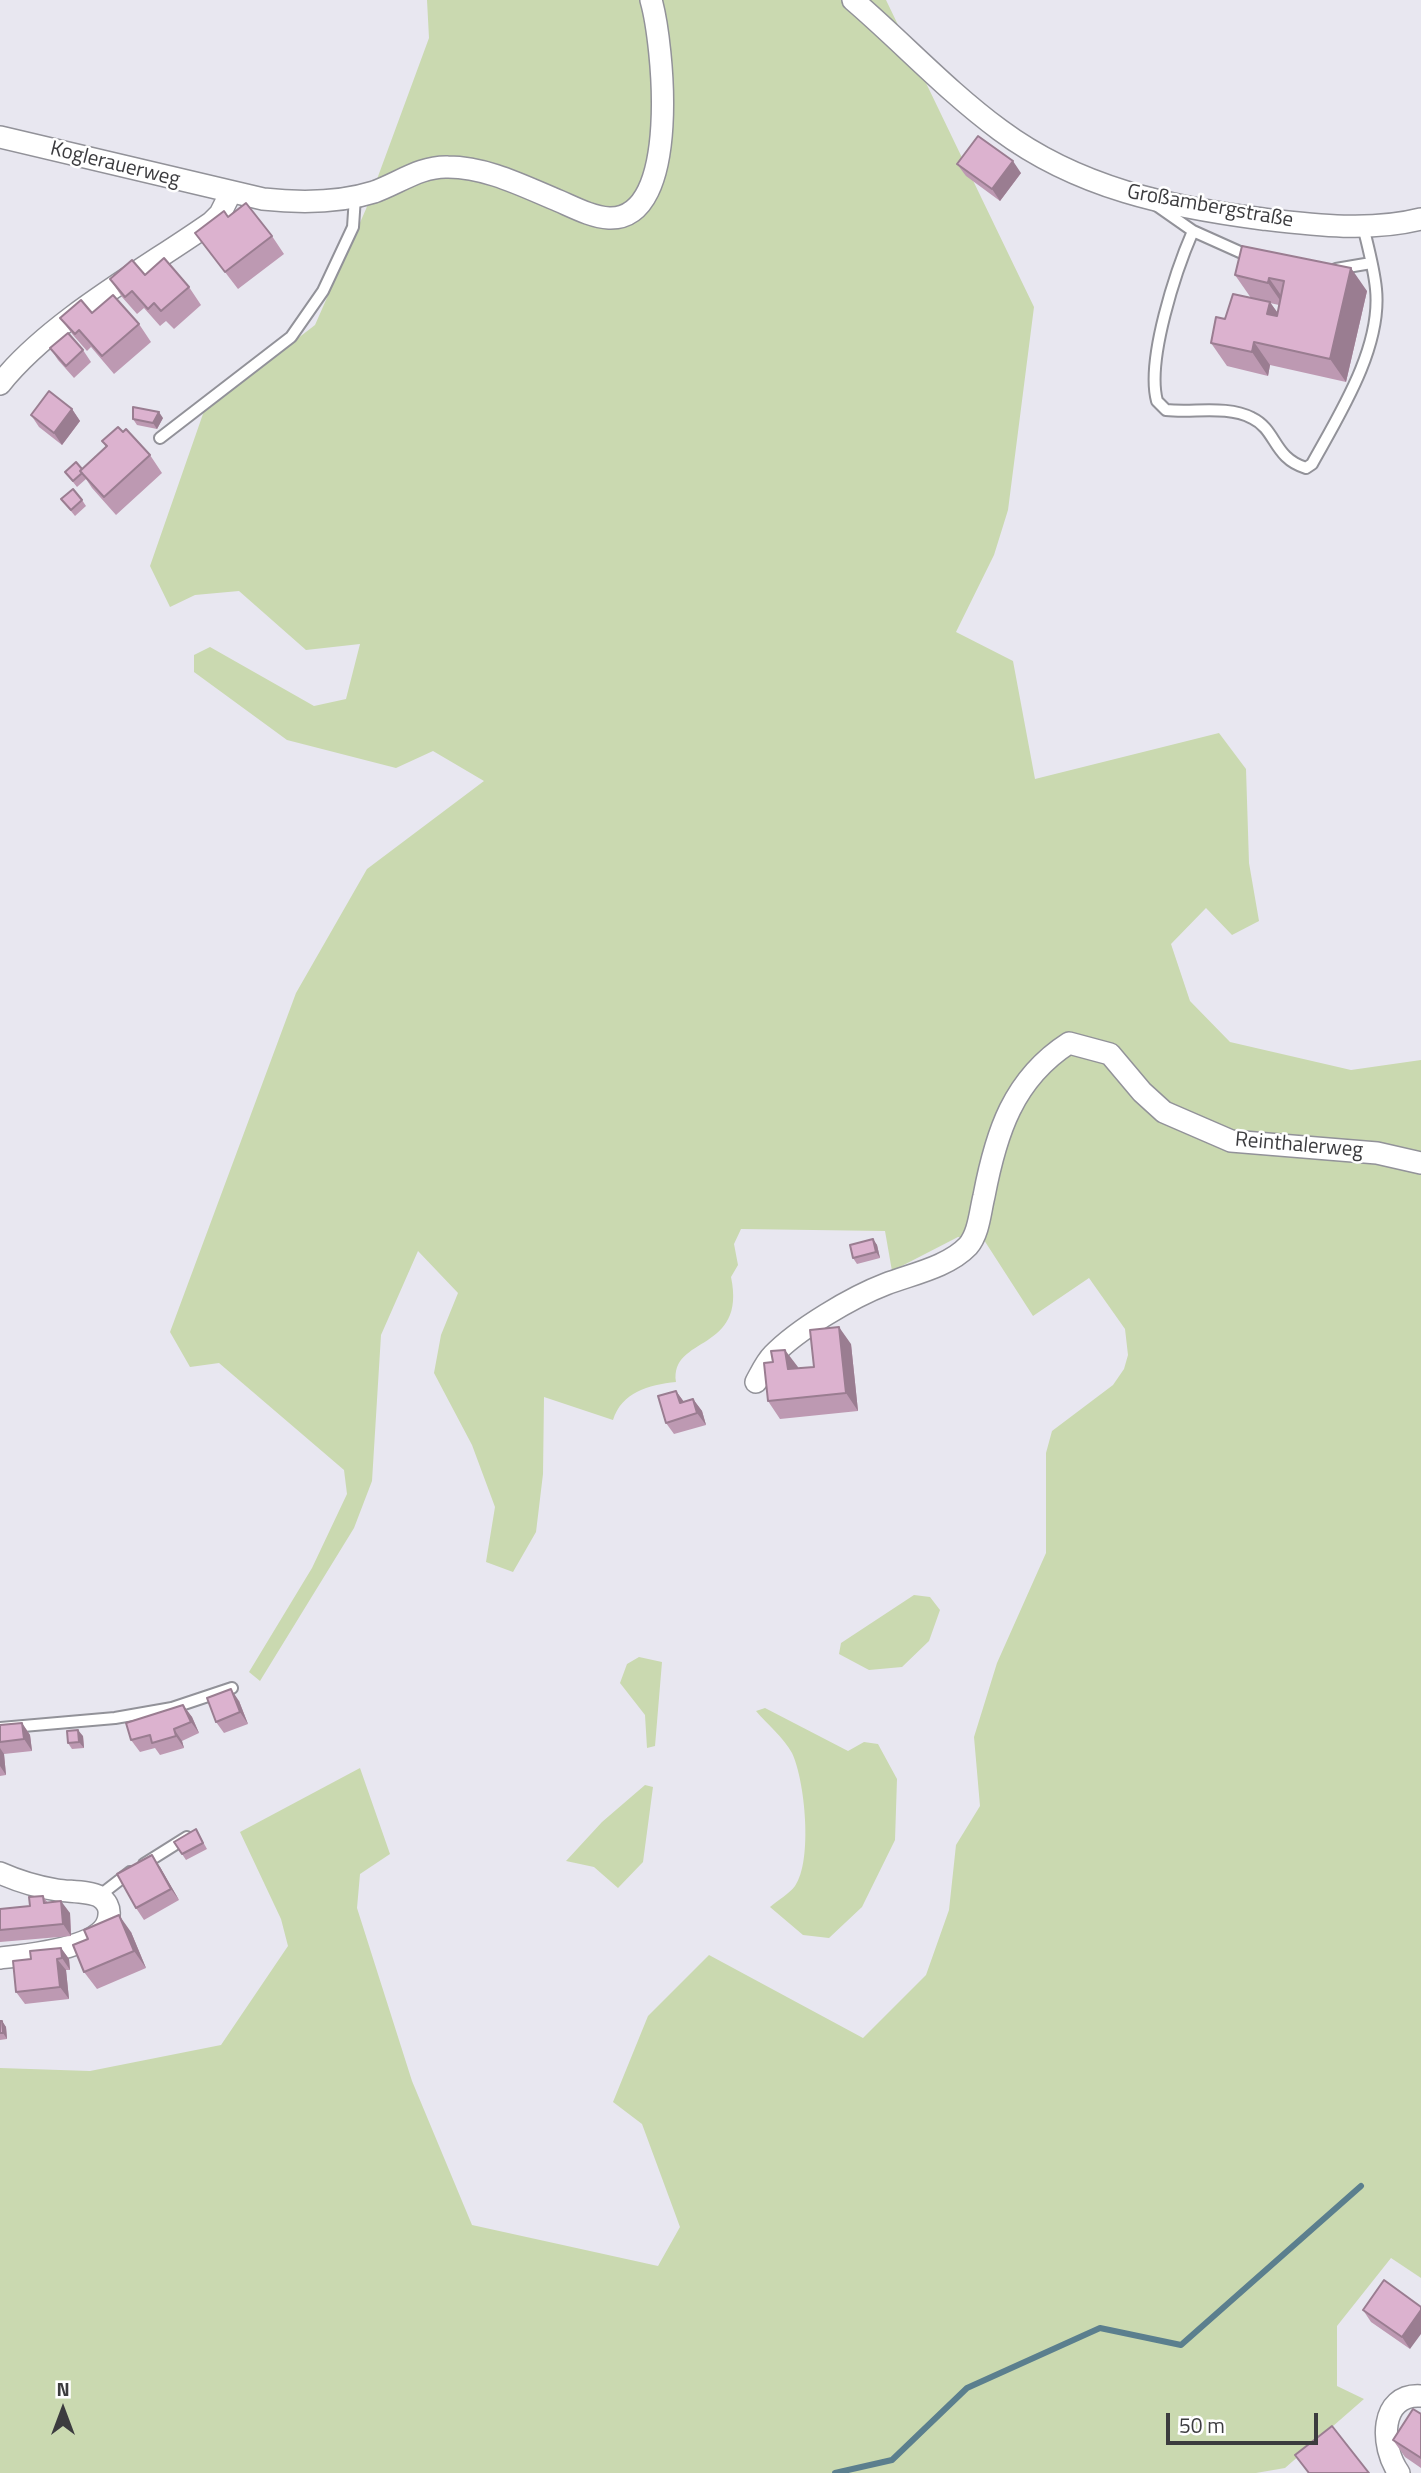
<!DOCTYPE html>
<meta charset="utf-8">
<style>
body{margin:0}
#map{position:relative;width:1421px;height:2473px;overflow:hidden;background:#e8e7f0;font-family:"Titillium Web",sans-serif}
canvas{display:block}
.north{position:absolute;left:28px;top:2375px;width:70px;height:70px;-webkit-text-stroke:5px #fff;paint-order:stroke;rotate:0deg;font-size:19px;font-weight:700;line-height:28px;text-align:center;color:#3c3c3f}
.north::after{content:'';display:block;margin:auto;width:24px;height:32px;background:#3c3c3f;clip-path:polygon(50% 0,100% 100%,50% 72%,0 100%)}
.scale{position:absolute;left:1166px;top:2413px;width:152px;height:32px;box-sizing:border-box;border:4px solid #3c3c3f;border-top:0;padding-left:9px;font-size:21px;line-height:24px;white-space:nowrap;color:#3c3c3f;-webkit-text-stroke:5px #fff;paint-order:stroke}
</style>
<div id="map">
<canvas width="1421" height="2473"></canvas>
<div class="north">N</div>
<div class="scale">50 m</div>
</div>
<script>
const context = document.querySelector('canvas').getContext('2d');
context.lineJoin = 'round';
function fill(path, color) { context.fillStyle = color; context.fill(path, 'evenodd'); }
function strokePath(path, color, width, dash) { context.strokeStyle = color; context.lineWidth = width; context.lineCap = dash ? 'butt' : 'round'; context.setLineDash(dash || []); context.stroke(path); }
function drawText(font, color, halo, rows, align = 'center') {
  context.font = font + ' "Titillium Web",sans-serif'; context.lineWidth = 5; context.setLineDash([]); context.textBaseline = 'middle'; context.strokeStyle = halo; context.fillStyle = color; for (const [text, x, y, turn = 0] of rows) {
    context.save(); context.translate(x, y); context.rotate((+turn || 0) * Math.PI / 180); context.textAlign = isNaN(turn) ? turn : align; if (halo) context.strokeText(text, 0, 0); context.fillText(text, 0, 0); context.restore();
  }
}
const green = new Path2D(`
 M427 0H886L1034 307 1008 510 994 555 956 632 1013 661 1035 779 1219 733 1246 769 1249 863 1259 921 1232 935 1206 908 1171 944 1190 1001 1230 1042 1351 1070 1421 1060V1160L1396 1167 1421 1175V2278L1391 2258 1337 2326V2386L1364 2399 1285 2468 1256 2473H0V2068L90 2071 221 2045 288 1946 281 1919 240 1832 360 1768 390 1854 360 1874 357 1908 412 2081 472 2225 658 2266 680 2227 642 2124 613 2102 648 2016 709 1955 863 2038 926 1975 949 1910 956 1845 980 1806 974 1737 997 1663 1046 1553V1453L1052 1431 1113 1385 1124 1369 1128 1355 1125 1329 1089 1278 1033 1316 984 1240 958 1237 892 1271 885 1231 741 1229 734 1244 738 1265 731 1277C747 1353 670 1335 676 1382 648 1385 622 1392 613 1420L544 1397 543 1474 536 1532 513 1572 486 1562 495 1507 472 1445 434 1373 441 1335 458 1293 418 1251 381 1335 372 1481 354 1528 260 1681 249 1672 312 1568 347 1494 344 1470 219 1363 190 1367 170 1332 296 993 367 869 484 781 433 751 396 768 287 740 194 672V655L210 647 314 706 346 699 360 644 306 650 239 591 195 595 170 607 150 566 204 411 315 325 366 209 429 38Z
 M914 1595 930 1597 940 1610 929 1641 902 1667 869 1670 839 1654 841 1643Z
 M639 1657 662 1662 655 1746 647 1748 645 1715 620 1683 627 1664Z
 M765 1708 848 1751 864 1742 878 1744 897 1779 895 1840 862 1907 829 1938 803 1935 770 1907C777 1901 789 1894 795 1886 813 1861 805 1780 792 1753 784 1738 767 1724 756 1711Z
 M645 1785 653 1787 643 1862 618 1888 594 1867 566 1861 602 1822Z`);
const stream = new Path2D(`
 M835 2473 892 2460 967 2388 1100 2328 1181 2345 1361 2186`);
const service = new Path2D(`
 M1153 203 1193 231 1251 257
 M1193 231C1176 270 1146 360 1157 401L1166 410C1194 413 1227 405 1252 418 1277 430 1273 458 1306 468L1312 464C1339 415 1382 348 1376 289 1374 268 1368 247 1363 226
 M1336 269 1371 263
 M160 438 291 337 323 291 353 227 355 197
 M0 1728 115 1718 172 1708 232 1688
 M144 1864 187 1837
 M99 1896 130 1872`);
const minor = new Path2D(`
 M853 0C902 42 947 91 1000 130 1078 188 1169 207 1263 219 1314 225 1370 232 1421 219
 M0 137 263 199C300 203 339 203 374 192 399 183 421 166 448 167 487 167 525 187 559 201 575 208 592 217 609 218 682 221 663 42 651 0
 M0 384C50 321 145 269 212 222L220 214 230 194
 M756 1382C761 1373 766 1362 773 1355 798 1329 852 1297 886 1284 912 1274 948 1267 968 1246 979 1233 980 1212 984 1196 996 1133 1013 1079 1069 1043L1110 1054 1142 1092 1164 1112 1231 1141 1377 1153 1421 1163
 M0 1873C18 1881 38 1887 57 1890 69 1892 90 1891 100 1897 106 1901 110 1908 109 1915 108 1948 26 1955 0 1958
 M1399 2473C1380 2447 1379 2393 1421 2396`);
const wall = new Path2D(`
 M957 164 1021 173 1000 201 966 176Z
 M228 217 272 236 284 254 238 289 195 233Z
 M1242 246 1367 291 1346 382 1270 365 1268 376 1227 366 1211 343 1225 319 1251 298 1235 275ZM1270 303 1279 305 1278 313Z
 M145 275 189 287 201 305 174 329 166 321 160 326 144 308 137 314 122 297 110 279Z
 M92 313 139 324 151 342 114 374 91 347 87 351 73 335 60 318Z
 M50 348 83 350 91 362 74 378 58 360Z
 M72 409 80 421 62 445 39 427 31 415Z
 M163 418 157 429 137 425 133 419Z
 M102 441 150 455 162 473 116 515 92 488 86 479 77 487 65 472 82 469 106 447Z
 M61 499 82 500 86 506 75 516Z
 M873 1239 877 1245 880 1258 857 1264 853 1258Z
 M851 1344 858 1411 780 1419 768 1401 798 1367V1368L814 1367Z
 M676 1391 684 1402 693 1399 702 1411 706 1425 674 1434 666 1423Z
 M239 1701 248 1724 224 1733 216 1722Z
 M183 1705 192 1717 199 1733 182 1741 184 1748 160 1755 155 1748 140 1752 131 1740Z
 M22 1723 30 1735 32 1751 4 1754 6 1775 0 1776V1725Z
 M83 1736 84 1748 72 1749 68 1743Z
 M196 1829 207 1849 186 1860 182 1854Z
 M160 1867 179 1900 144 1920 136 1908Z
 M43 1896 48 1903 70 1913 71 1936 0 1942V1909L30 1906Z
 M131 1932 146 1968 97 1989 84 1972Z
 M61 1948 69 1959 70 1970H66L69 1999 25 2004 16 1992 31 1959Z
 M0 2021H2L6 2027 7 2039 0 2040Z
 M1384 2280 1410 2349 1371 2322 1363 2310Z
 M1421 2414V2468L1405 2457 1393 2440Z`);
const shadedWall = new Path2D(`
 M1013 161 1021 173 1000 201 992 189Z
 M1351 268 1367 291 1346 382 1330 359Z
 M1269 278 1285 301 1284 306 1268 283Z
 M1270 302 1286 325 1267 314Z
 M1254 342 1270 365 1268 376 1252 352Z
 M72 409 80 421 62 445 54 433Z
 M159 412 163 418 157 429 153 423Z
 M873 1239 877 1245 880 1258 876 1252Z
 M839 1327 851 1344 858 1411 846 1393Z
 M785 1350 798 1367 800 1387 788 1369Z
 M676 1391 684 1402 680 1403Z
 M693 1399 702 1411 706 1425 697 1413Z
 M231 1689 239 1701 248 1724 240 1712Z
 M183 1705 192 1717 199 1733 191 1722Z
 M22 1723 30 1735 32 1751 24 1739Z
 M174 1729 182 1741 184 1748 176 1736Z
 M78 1730 83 1736 84 1748 79 1742Z
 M0 1748 4 1754 6 1775 0 1766Z
 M152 1855 160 1867 179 1900 171 1889Z
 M61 1901 70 1913 71 1936 63 1924Z
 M119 1915 131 1932 146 1968 134 1951Z
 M61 1948 69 1959 70 1970 62 1958Z
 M57 1959 66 1970 69 1999 60 1987Z
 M2 2021 6 2027 7 2039 3 2033Z
 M1421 2310V2334L1410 2349 1402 2337Z`);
const building = new Path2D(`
 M978 136 1013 161 992 189 957 164Z
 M246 203 272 236 225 272 195 233 224 211 228 217Z
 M1242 246 1351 268 1330 359 1254 342 1252 352 1211 343 1216 317 1225 319 1233 294 1270 302 1267 314 1277 316 1284 281 1269 278 1268 283 1235 275Z
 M164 258 189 287 161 311 154 303 148 309 132 291 125 297 110 279 132 260 145 275Z
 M113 295 139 324 102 356 79 330 75 334 60 318 81 300 92 313Z
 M68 333 83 350 66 366 50 348Z
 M49 391 72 409 54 433 31 415Z
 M133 407 159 412 153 423 133 419Z
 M118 427 123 432 126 429 150 455 104 497 80 471 107 446 102 441Z
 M76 462 82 469 80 471 82 473 73 481 65 472Z
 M73 489 82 500 71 510 61 499Z
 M873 1239 876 1252 853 1258 850 1245Z
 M839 1327 846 1393 768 1401 764 1363 773 1362 771 1351 785 1350 788 1369 814 1367 810 1330Z
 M676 1391 680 1403 693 1399 697 1413 666 1423 658 1396Z
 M231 1689 240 1712 216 1722 207 1698Z
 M183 1705 191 1722 174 1729 176 1736 152 1743 150 1735 131 1740 126 1723Z
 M22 1723 24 1739 0 1742V1725Z
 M78 1730 79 1742 68 1743 67 1731Z
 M196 1829 203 1843 182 1854 174 1842Z
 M152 1855 171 1889 136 1908 117 1874Z
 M43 1896 44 1903 61 1901 63 1924 0 1930V1909L30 1906 29 1897Z
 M119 1915 134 1951 84 1972 73 1945 88 1939 84 1930Z
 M61 1948 62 1958 57 1959 60 1987 16 1992 13 1961 31 1959 30 1951Z
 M0 2021H2L3 2033H0Z
 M1384 2280 1421 2307V2310L1402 2337 1363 2310Z
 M1413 2409 1421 2414V2458L1393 2440Z
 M1332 2426 1369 2473H1309L1295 2455Z`);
const streetNames = [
 ["Koglerauerweg",115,165,14],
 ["Großambergstraße",1210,207,10],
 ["Reinthalerweg",1299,1146,5]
];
fill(green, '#cad9b0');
strokePath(stream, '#5b7f8e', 6);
strokePath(service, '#929299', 14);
strokePath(minor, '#929299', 24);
strokePath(service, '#fff', 10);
strokePath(minor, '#fff', 21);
fill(wall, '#bd99b2');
fill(shadedWall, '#9a7d91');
fill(building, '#dcb2cf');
strokePath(building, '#9a7d91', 2);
drawText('21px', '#3c3c3f', '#fff', streetNames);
</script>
